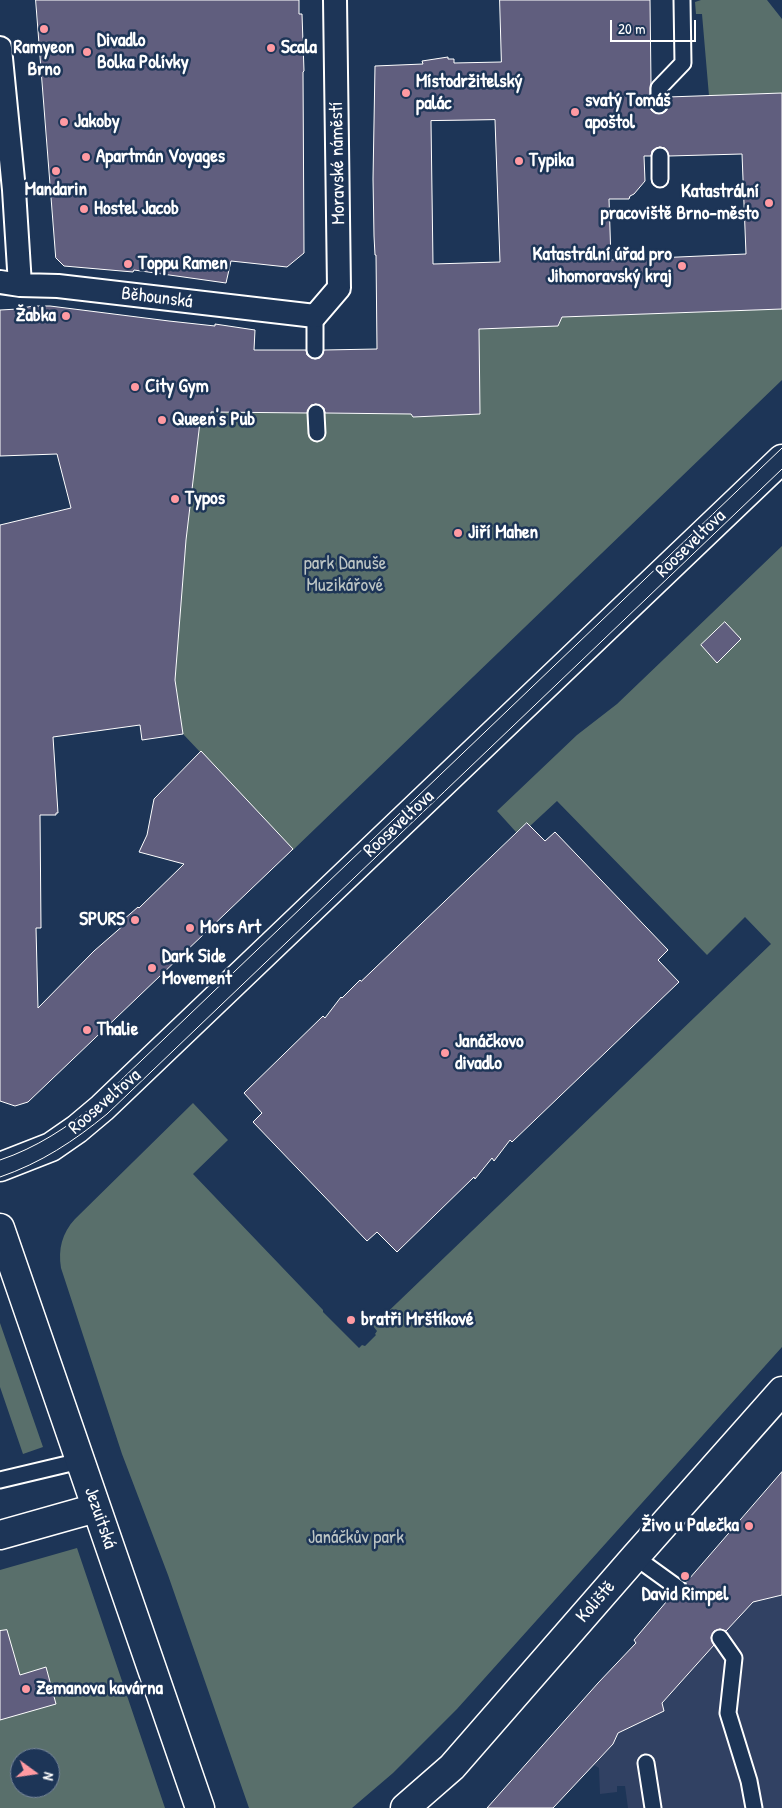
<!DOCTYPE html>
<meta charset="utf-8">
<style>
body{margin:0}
#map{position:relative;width:782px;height:1808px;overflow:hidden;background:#1d3557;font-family:"Patrick Hand",sans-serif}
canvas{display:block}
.north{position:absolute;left:10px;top:1748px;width:50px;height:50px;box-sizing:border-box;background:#1d3557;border:1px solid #77869a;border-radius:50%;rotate:104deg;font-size:14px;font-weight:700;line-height:20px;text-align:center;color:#fff}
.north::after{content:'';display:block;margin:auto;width:18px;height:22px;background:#ff9aa2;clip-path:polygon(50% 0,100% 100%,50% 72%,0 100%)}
.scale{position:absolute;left:610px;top:20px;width:86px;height:22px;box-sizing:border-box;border:2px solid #fff;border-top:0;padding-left:6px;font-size:15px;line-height:18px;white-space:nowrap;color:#fff;-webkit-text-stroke:4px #1d3557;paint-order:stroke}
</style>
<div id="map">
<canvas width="782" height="1808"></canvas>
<div class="north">N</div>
<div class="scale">20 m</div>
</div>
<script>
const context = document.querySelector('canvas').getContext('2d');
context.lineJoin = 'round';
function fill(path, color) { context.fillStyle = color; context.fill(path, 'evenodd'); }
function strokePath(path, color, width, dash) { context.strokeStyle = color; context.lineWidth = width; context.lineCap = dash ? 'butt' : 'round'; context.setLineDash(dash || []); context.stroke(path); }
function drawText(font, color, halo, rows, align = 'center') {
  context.font = font + ' "Patrick Hand",sans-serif'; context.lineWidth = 5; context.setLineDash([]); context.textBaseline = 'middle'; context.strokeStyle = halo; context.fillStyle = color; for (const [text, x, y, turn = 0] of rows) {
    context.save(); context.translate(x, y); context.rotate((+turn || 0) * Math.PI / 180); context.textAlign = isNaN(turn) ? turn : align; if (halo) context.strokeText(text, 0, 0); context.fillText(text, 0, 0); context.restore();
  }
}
const built = new Path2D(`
 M762 1591 764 1599 782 1595V1808H628L625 1786H617V1792L600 1794 599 1768 594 1765 613 1744 614 1741 612 1737 635 1718 638 1724 663 1711 662 1703Z`);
const green = new Path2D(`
 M701 0H767L782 19V93L709 96 702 14H696L695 2Z
 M782 309V380L293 850 183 734 175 680 186 540 200 422 211 423V412L412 414 413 417 479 414V329L558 326 559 317Z
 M782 546V1347L457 1709 393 1773 352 1808H249L168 1575 122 1454 61 1268C58 1249 62 1233 75 1219L193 1103 228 1140 193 1174 323 1310V1312L359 1348 362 1345 365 1346 376 1335 375 1334 377 1331 373 1326 771 944 745 917 707 955 557 801 530 826 527 823 516 832 497 811 577 735 617 704Z
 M0 1323 43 1447 23 1454 0 1387Z
 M77 1548 165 1808H0V1570ZM20 1758H50V1788H20Z`);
const building = new Path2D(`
 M36 0H299V14H302L304 71 303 72 304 253 287 267 231 261 226 283 134 270 133 272 64 266 56 258Z
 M500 0H650L651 83 650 88V105L651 110 655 113H663L667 110 668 97 782 93V309L562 317 558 326 479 329 480 414 413 417 411 414 325 413 324 408 316 404 311 405 307 413 211 412V423L200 422 186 540 175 680 183 734 142 740 140 725 53 737 58 813H56V815H40L41 928H36L38 1008 94 951 125 924 123 920 138 907 139 908 184 864 139 852 147 835 154 799 201 751 293 849 28 1102 15 1106 0 1101V525L71 508 57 454 0 456V310L18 309 33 306H50L169 321 215 326V324L255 330 254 350H306L307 355 315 359 320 358 324 350 377 349 376 255H375L374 236 373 179 375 66 423 64 422 61 448 57V59H454V63L501 62ZM495 120 500 262 433 264 431 121ZM660 147 665 148 669 156 742 154 746 254 611 260 609 199H629L630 196 634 194 645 181 644 156H651L652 151Z
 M725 622 741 639 717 663 701 645Z
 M527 823 545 841 555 832 668 950 658 960 679 982 512 1142 510 1140 494 1161 492 1158 475 1179 474 1177 397 1252 377 1232 367 1241 253 1122 262 1113 244 1093 323 1016 325 1018 341 997 342 998 360 980 361 981Z
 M782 1472V1595L753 1602 726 1631 720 1629 714 1631 711 1638 714 1645 662 1703 664 1711 618 1733 613 1744 553 1808H487L598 1683 636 1643 634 1640 672 1595 678 1597 685 1594 687 1588 686 1583Z
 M7 1630 20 1675 46 1667 56 1704 0 1720V1631Z`);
const service = new Path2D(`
 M659 105V88L683 63 682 0
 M660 156V179
 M315 316V350
 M316 413 317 433
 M0 1480 80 1461
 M635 1557 678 1588
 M720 1638 734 1658 728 1713 749 1781 754 1808
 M646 1763 653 1808`);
const pedestrian = new Path2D(`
 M0 48 14 190 20 285
 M0 282 20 285 58 286 315 316 339 288 335 0`);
const minor = new Path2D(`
 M0 1167 51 1147 77 1129 102 1108 782 459
 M0 1228 200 1808
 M0 1535 96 1508`);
const secondary = new Path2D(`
 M405 1808 452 1767 635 1557 782 1391`);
const tram = new Path2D(`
 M0 1160C36 1148 68 1127 97 1103L782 448
 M0 1177C41 1163 74 1141 107 1114L782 469`);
const markers = [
 [44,29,5,"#ff9aa2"],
 [271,48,5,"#ff9aa2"],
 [87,52,5,"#ff9aa2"],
 [406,93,5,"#ff9aa2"],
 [575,112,5,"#ff9aa2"],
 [64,122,5,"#ff9aa2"],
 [86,157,5,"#ff9aa2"],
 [519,161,5,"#ff9aa2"],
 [56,171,5,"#ff9aa2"],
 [769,203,5,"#ff9aa2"],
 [84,209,5,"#ff9aa2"],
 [128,264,5,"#ff9aa2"],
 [682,266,5,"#ff9aa2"],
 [66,316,5,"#ff9aa2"],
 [135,387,5,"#ff9aa2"],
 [162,420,5,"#ff9aa2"],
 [175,499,5,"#ff9aa2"],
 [458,533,5,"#ff9aa2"],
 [135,920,5,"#ff9aa2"],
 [190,928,5,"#ff9aa2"],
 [152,968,5,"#ff9aa2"],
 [87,1030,5,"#ff9aa2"],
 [445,1053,5,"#ff9aa2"],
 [351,1320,5,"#ff9aa2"],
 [749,1526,5,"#ff9aa2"],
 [685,1576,5,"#ff9aa2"],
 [26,1689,5,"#ff9aa2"]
];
const poiNames = [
 ["Divadlo",97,41],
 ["Bolka Polívky",97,63],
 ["Ramyeon",44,48,"center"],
 ["Brno",44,70,"center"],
 ["Scala",281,48],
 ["Místodržitelský",416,82],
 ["palác",416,104],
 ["svatý Tomáš",585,101],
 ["apoštol",585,123],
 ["Jakoby",74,122],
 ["Apartmán Voyages",96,157],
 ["Typika",529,161],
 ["Mandarin",56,190,"center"],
 ["Katastrální",759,192,"right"],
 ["pracoviště Brno-město",759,214,"right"],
 ["Hostel Jacob",94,209],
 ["Katastrální úřad pro",672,255,"right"],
 ["Jihomoravský kraj",672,277,"right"],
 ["Toppu Ramen",138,264],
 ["Žabka",56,316,"right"],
 ["City Gym",145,387],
 ["Queen's Pub",172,420],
 ["Typos",185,499],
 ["Jiří Mahen",468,533],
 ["SPURS",125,920,"right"],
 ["Mors Art",200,928],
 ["Dark Side",162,957],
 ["Movement",162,979],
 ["Thalie",97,1030],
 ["Janáčkovo",455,1042],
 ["divadlo",455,1064],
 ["bratři Mrštíkové",361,1320],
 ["Živo u Palečka",739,1526,"right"],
 ["David Rimpel",685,1595,"center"],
 ["Zemanova kavárna",36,1689]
];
const streetNames = [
 ["Moravské náměstí",338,163,-91],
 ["Běhounská",157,298,7],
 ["Rooseveltova",691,544,-44],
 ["Rooseveltova",399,824,-43],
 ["Rooseveltova",105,1102,-41],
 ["Jezuitská",100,1518,71],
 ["Koliště",596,1602,-49]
];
const parkNames = [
 ["park Danuše",345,564],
 ["Muzikářové",345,586],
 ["Janáčkův park",356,1538]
];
fill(built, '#314163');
fill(green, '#596f6b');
fill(building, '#605e7e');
strokePath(building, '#fff', 1);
strokePath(service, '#fff', 19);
strokePath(pedestrian, '#fff', 26);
strokePath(minor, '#fff', 31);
strokePath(secondary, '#fff', 31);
strokePath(service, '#1d3557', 15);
strokePath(pedestrian, '#1d3557', 22);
strokePath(minor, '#1d3557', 28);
strokePath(secondary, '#1d3557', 28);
strokePath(tram, '#fff', 1);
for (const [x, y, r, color] of markers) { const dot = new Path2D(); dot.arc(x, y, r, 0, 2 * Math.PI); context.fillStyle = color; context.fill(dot); strokePath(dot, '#1d3557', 2); }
drawText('bold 19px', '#fff', '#1d3557', poiNames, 'left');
drawText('19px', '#fff', '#1d3557', streetNames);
drawText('19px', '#bdc5c4', '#1d3557', parkNames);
</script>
